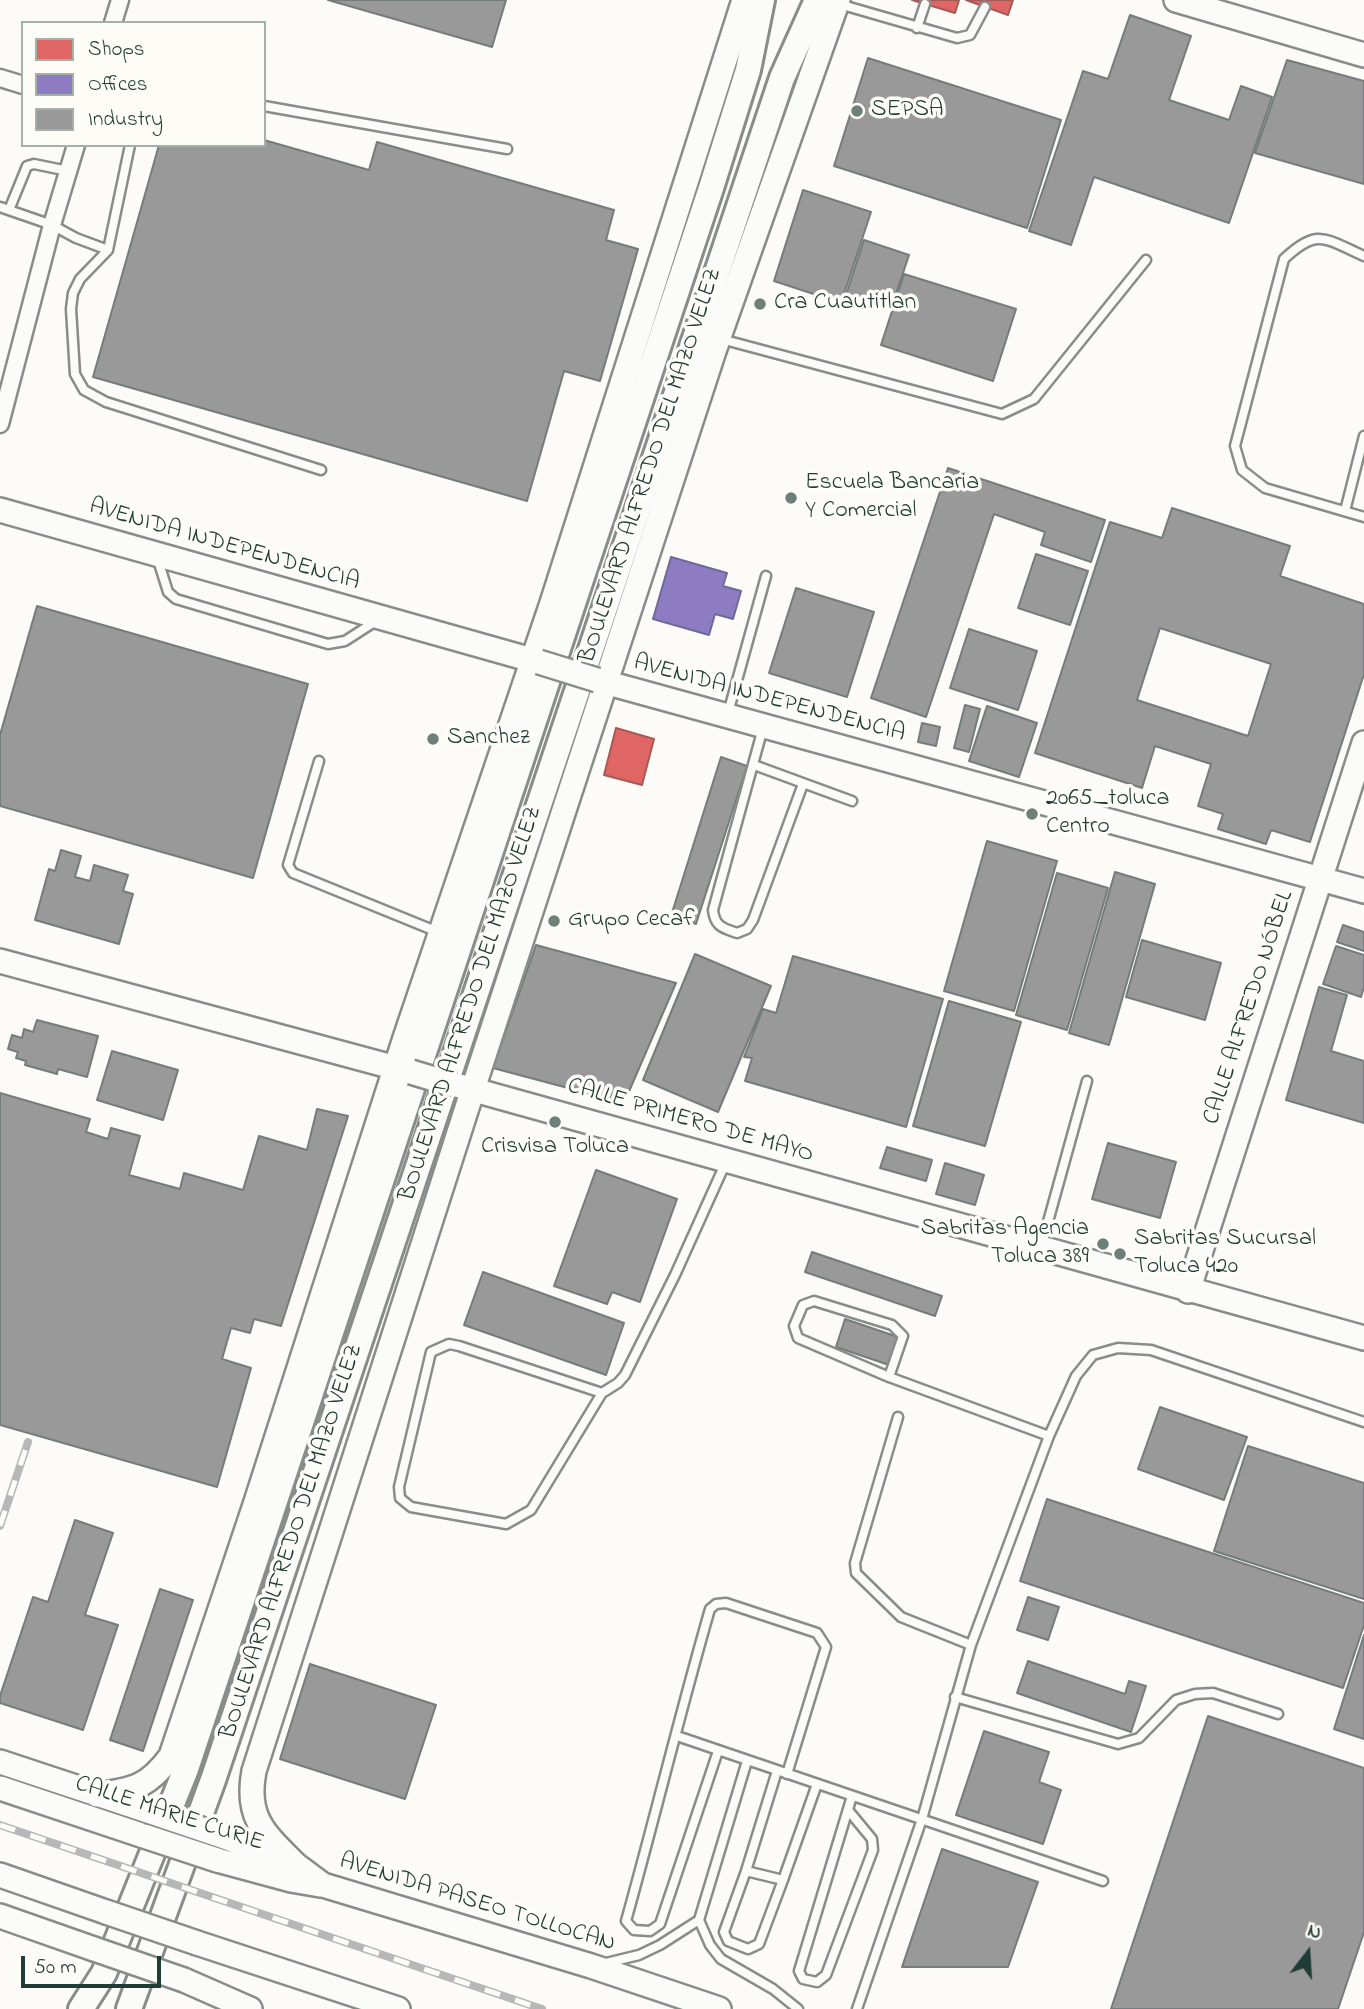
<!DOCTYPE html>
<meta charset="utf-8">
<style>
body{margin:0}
#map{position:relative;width:1364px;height:2009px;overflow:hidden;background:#fcfbf8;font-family:"Indie Flower",sans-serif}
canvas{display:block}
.legend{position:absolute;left:21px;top:21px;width:245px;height:126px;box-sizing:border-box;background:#fdfcf7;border:2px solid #a4b0a9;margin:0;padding:9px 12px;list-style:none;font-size:21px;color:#1f3d34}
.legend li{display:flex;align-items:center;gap:14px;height:35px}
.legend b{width:35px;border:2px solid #a4b0a9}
.north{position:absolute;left:1273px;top:1918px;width:70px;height:70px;-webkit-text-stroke:5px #fdfcf7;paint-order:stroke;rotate:17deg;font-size:19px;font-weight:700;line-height:28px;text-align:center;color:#1f3d34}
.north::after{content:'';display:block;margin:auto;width:24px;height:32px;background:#1f3d34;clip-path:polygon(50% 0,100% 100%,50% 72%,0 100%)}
.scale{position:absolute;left:21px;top:1956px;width:140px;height:32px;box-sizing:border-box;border:4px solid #1f3d34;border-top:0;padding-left:9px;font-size:21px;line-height:24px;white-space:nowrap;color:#1f3d34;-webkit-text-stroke:5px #fdfcf7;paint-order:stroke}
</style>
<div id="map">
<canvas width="1364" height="2009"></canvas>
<ul class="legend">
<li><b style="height:19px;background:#e06666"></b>Shops</li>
<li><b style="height:19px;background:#8e7cc3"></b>Offices</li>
<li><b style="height:19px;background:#999"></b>Industry</li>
</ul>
<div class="north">N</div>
<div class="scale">50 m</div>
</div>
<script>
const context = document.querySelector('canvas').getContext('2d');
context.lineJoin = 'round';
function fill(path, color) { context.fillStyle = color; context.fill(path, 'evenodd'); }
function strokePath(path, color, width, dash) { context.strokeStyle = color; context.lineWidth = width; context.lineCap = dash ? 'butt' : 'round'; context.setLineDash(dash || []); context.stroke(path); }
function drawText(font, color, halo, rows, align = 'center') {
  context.font = font + ' "Indie Flower",sans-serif'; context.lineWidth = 7; context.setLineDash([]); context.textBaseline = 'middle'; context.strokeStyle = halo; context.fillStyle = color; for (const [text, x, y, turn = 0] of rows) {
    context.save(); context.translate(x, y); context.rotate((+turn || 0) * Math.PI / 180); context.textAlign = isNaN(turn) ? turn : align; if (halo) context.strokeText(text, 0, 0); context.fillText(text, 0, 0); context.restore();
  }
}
const shops = new Path2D(`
 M912 0H959L955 13Z
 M966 0H1013L1008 15Z
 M616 728 654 739 642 785 604 775Z`);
const offices = new Path2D(`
 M671 557 727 573 723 586 741 591 733 619 715 614 709 635 653 619Z`);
const industry = new Path2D(`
 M328 0H506L492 47Z
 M1130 15 1191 36 1169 100 1229 120 1241 86 1272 97 1229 223 1094 177 1071 245 1029 231 1083 71 1108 79Z
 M868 58 1061 120 1027 228 834 166Z
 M1287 60 1364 81V184L1255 153Z
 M264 140 369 170 377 142 614 210 606 240 638 249 600 381 564 371 527 501 93 377 159 145H264Z
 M803 190 871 212 841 303 774 281Z
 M864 240 909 255 891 309 846 295Z
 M904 274 1016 309 993 381 881 345Z
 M948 468 1105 520 1091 562 1041 545 1045 532 994 514 926 717 871 698Z
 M1172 508 1290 546 1280 576 1364 604V674L1310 842 1271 830 1266 844 1218 829 1223 814 1198 806 1211 764 1155 746 1142 788 1035 753 1110 522 1162 538ZM1160 628 1271 664 1248 736 1137 700Z
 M1036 554 1088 571 1070 625 1018 608Z
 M796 588 874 612 847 697 769 673Z
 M37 606 308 684 253 878 0 806V735Z
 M969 629 1037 651 1018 710 950 688Z
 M965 705 980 709 969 752 954 748Z
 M987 706 1037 723 1019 777 969 761Z
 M922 723 940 727 936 746 918 742Z
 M721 757 747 766 696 924 671 916Z
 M987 841 1057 861 1014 1011 944 991Z
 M61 850 81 856 75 877 90 881 94 865 128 875 123 891 133 894 119 944 35 920 49 869 55 871Z
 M1115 872 1155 884 1109 1045 1069 1033Z
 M1057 873 1108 888 1067 1030 1016 1015Z
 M1343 925 1364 932V951L1337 942Z
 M1142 940 1221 963 1205 1020 1126 997Z
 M536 945 676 983 624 1103 493 1068Z
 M1336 946 1364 955V987L1361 997 1323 984Z
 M695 954 771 986 718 1112 643 1080Z
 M793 956 943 999 906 1127 745 1081 752 1058 744 1057 763 1009 776 1013Z
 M1319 987 1347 995 1331 1051 1364 1061V1123L1286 1100Z
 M949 1001 1021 1022 985 1146 913 1126Z
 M37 1020 98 1036 87 1077 58 1069 57 1074 25 1065 26 1061 16 1058 18 1052 8 1049 12 1035 22 1038 24 1029 33 1032Z
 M112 1051 178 1070 163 1120 97 1100Z
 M0 1093 90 1119 86 1132 108 1139 111 1128 140 1136 129 1175 180 1189 184 1173 243 1190 259 1136 307 1150 317 1109 348 1116 281 1326 254 1319 250 1333 231 1328 222 1359 251 1368 217 1487 0 1425Z
 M1108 1143 1176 1162 1160 1218 1092 1199Z
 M887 1147 932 1160 926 1181 880 1168Z
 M945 1163 984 1175 975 1205 936 1194Z
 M596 1170 677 1199 640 1302 612 1292 607 1304 554 1286Z
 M812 1252 942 1296 935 1316 805 1272Z
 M483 1272 624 1323 606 1375 464 1325Z
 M845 1319 898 1337 889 1365 836 1347Z
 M1160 1407 1247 1437 1224 1500 1138 1469Z
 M1248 1446 1364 1483V1599L1214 1551Z
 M1047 1499 1364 1603V1625L1343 1688 1020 1581Z
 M75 1520 113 1533 85 1615 118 1625 83 1730 0 1703V1696L33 1597 48 1602Z
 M160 1589 193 1600 143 1751 110 1740Z
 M1028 1597 1059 1607 1048 1640 1017 1630Z
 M1364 1635V1739L1334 1729Z
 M1028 1661 1125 1694 1129 1681 1146 1686 1131 1732 1017 1693Z
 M310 1664 436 1705 405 1799 280 1759Z
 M1208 1716 1364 1768V1932L1338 2009H1111Z
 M984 1731 1049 1752 1039 1782 1061 1790 1043 1844 956 1815Z
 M942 1849 1038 1882 1008 1967H902Z`);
const lane = new Path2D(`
 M839 4 957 38 970 35 985 7
 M917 28 925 4
 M264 106 507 149
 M130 145 108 250 80 279 73 293 71 309 75 374 84 390 106 402 321 470
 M0 207 52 225 76 238 108 250
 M9 210 27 166 34 164 68 171
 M1364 256C1325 239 1318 227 1284 259L1235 446 1242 470 1265 488 1364 517
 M721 339 1002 414 1034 399 1146 260
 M1345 511 1364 436
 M157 557 168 592 176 599 328 644 345 641 376 621
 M728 713 766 576
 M763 728 713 910C715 927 723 928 737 933L747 929 753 920 803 784
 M319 761 288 865 293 873 438 932
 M754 765 852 801
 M1041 1247 1087 1081
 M889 1377 903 1336 892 1325 814 1301 803 1305 794 1326 798 1338 889 1377 1049 1436
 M602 1393 531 1510 506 1524 411 1507 400 1498 399 1487 431 1352 449 1344 459 1346 602 1393 618 1383 625 1375 675 1275 726 1162
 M898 1417 855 1563 856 1573 901 1617 971 1645
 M955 1697 1118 1744 1139 1738 1176 1700 1195 1694 1213 1693 1278 1714
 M677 1736 1103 1881
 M718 1751 660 1924 650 1931 634 1930 626 1921C655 1817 680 1713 710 1609L716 1604 726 1603 817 1633 826 1647 787 1774
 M777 1771 746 1871 783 1880 817 1784
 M848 1810 872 1839 873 1850 826 1975 817 1982 803 1979 799 1971 852 1796
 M746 1871 724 1932 728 1941 748 1949 759 1944 783 1880
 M699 1920 710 1945 721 1959 773 1989 798 2009
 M602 1964 639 1955 660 1945 699 1920 747 1761
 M857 2009 922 1819 971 1645 1049 1436 1076 1376 1093 1355 1118 1348 1151 1350 1364 1422`);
const street = new Path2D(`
 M113 23 120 0
 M0 78 23 85
 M0 424 52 225 76 145`);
const secondary = new Path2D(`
 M1176 0 1364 55
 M0 510 539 662
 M597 680 1364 891
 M0 961 411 1072
 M460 1086 1364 1338
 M1188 1291 1364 743
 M0 1762 148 1811
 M0 1788 144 1836
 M97 1795C134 1790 148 1787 171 1756L256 1502 405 1038 552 603 744 0
 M225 1837 296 1865 323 1885 591 1966 719 2009
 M217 1860 291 1880 320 1885
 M296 1865C265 1834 245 1818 254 1771L473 1089 714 351 838 0
 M0 1875 106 1912
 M0 1916 94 1949
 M197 1943 398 2009
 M184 1980 250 2009`);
const primary = new Path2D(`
 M81 2009 104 1973 186 1769 711 188 748 70 762 0
 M129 2009 213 1780 782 78 817 0`);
const rail = new Path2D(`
 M0 1526 28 1442
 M0 1825 542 2009`);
const secondaryBridge = new Path2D(`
 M539 662 597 680
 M411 1072 454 1085
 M148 1811 225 1837
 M144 1836 217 1860
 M106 1912 197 1943
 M94 1949 184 1980`);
const markers = [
 [857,111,7,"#6c8079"],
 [760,304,7,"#6c8079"],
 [791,498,7,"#6c8079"],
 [433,739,7,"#6c8079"],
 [1032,814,7,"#6c8079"],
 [554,921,7,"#6c8079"],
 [555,1122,7,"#6c8079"],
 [1103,1244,7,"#6c8079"],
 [1120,1254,7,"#6c8079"]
];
const poiNames = [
 ["SEPSA",871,111],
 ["Cra Cuautitlan",774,304],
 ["Escuela Bancaria",805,484],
 ["Y Comercial",805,512],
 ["Sanchez",447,739],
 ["2065_toluca",1046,800],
 ["Centro",1046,828],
 ["Grupo Cecaf",568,921],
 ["Crisvisa Toluca",555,1148,"center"],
 ["Sabritas Agencia",1089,1230,"right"],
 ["Toluca 389",1089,1258,"right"],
 ["Sabritas Sucursal",1134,1240],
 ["Toluca 420",1134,1268]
];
const streetNames = [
 ["BOULEVARD ALFREDO DEL MAZO VELEZ",652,466,-72],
 ["AVENIDA INDEPENDENCIA",224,546,16],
 ["AVENIDA INDEPENDENCIA",769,700,15],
 ["BOULEVARD ALFREDO DEL MAZO VELEZ",472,1004,-72],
 ["CALLE ALFREDO NÓBEL",1250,1008,-72],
 ["CALLE PRIMERO DE MAYO",690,1122,16],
 ["BOULEVARD ALFREDO DEL MAZO VELEZ",293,1542,-72],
 ["CALLE MARIE CURIE",169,1815,18],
 ["AVENIDA PASEO TOLLOCAN",477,1904,17]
];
fill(shops, '#e06666');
strokePath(shops, '#a65a57', 2);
fill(offices, '#8e7cc3');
strokePath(offices, '#6d6998', 2);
fill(industry, '#999');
strokePath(industry, '#747d7b', 2);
strokePath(lane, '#888d8a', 13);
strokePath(street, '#888d8a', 21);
strokePath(secondary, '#888d8a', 28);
strokePath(primary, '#888d8a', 30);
strokePath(lane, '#fbfbf9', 8);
strokePath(street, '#fbfbf9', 16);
strokePath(secondary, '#fbfbf9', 23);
strokePath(primary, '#fbfbf9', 24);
strokePath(rail, '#b5b8b6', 8);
strokePath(rail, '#fdfcf7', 5, [16]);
strokePath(secondaryBridge, '#888d8a', 28, []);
strokePath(secondaryBridge, '#fbfbf9', 23);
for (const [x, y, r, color] of markers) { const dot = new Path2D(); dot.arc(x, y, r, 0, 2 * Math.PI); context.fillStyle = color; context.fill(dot); strokePath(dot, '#fdfcf7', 2.5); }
drawText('24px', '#1f3d34', '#fdfcf7', poiNames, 'left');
drawText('24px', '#1f3d34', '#fdfcf7', streetNames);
</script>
